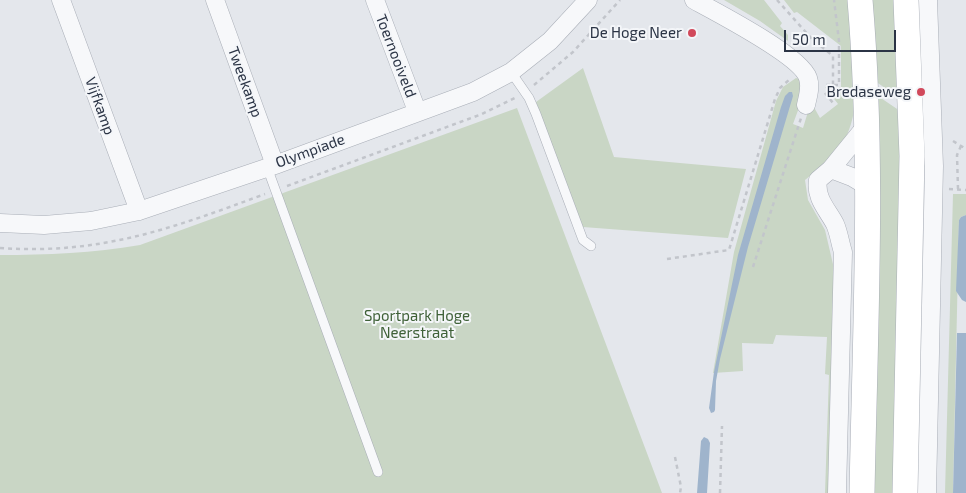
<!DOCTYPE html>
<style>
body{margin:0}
#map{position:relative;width:966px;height:493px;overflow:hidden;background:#e4e7ec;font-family:"Exo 2",sans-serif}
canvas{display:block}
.scale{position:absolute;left:784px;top:30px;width:112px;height:22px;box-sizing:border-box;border:2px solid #2b3445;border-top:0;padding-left:6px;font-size:15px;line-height:18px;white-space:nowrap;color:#2b3445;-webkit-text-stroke:4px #f4f6f9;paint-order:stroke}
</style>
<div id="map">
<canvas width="966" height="493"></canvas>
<div class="scale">50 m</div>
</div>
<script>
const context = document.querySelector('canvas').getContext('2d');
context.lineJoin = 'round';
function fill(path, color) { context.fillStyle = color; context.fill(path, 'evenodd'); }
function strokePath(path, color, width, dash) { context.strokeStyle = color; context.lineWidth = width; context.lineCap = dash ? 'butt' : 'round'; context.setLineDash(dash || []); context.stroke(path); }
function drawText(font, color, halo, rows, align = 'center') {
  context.font = font + ' "Exo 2",sans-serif'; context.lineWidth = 4; context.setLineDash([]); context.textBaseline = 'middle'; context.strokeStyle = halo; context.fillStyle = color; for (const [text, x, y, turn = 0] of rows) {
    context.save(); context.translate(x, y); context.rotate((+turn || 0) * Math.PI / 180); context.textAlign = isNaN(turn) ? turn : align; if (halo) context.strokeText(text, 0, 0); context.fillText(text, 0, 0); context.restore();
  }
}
const green = new Path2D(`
 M724 0H764L782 23 780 26 788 35V41L760 21Z
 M784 0H852C855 50 869 118 832 159 824 167 813 173 805 180L808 200 825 230 836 277 831 493H825L829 375 825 374 827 337 776 335 773 344 742 343 743 371 713 373 734 252 776 101 783 87 796 78 802 80 804 94 793 124 803 128 811 102 820 118 838 104 825 87H841V46L797 12 794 13Z
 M870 0H898L902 100 875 81Z
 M583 68 614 157 746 169 728 238 583 227 536 102Z
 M875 94 903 113 897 493H871Z
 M517 108 662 493H0V255C47 255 93 253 140 245Z
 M953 194H966V215L961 217 959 220 953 493H945Z`);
const water = new Path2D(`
 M789 92H792L793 96 748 247 720 359 716 381 715 410 714 412 711 413 709 408 714 372 738 255 781 107 785 96Z
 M966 215V302L962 300 956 291 959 220 961 217Z
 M957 333H966V493H953Z
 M704 437 708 439 710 443 707 493H697L701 441Z`);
const path = new Path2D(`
 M777 0 812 39 833 56V85
 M534 85 573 52 620 0
 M826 85H839V41L834 0
 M825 93 833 103
 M953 141 966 149
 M287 186 482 114 515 98
 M949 189 966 190
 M958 189 957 155 961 146
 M0 248C101 255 173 228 265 194
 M667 259 729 250 775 99 780 88 790 79
 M753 267 801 118
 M675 457 681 487 680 493
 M720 493 722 426`);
const lane = new Path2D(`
 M511 72 529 98 536 114 583 240 591 246
 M267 167 378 472`);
const street = new Path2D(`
 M61 0 139 211
 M215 0 275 165
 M375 0 417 111
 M694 0C718 13 801 56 808 78 811 87 808 96 806 105
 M831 169 852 177 867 186
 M0 223 44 225 91 221 139 211 275 165 473 92 511 72 550 41 588 0
 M837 493 843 252C840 243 839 233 835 224 827 209 815 198 818 180L831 169 866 126
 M927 493 934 166 928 0`);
const secondary = new Path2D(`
 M860 0C874 164 865 329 862 493
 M905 493 912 156 906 0`);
const markers = [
 [692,33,5,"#d1495b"],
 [921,92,5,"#d1495b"]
];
const poiNames = [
 ["De Hoge Neer",682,33],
 ["Bredaseweg",911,92]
];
const streetNames = [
 ["Toernooiveld",396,56,69],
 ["Tweekamp",245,82,70],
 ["Vijfkamp",100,106,70],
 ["Olympiade",310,151,-20]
];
const parkNames = [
 ["Sportpark Hoge",417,316],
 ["Neerstraat",417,333]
];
fill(green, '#c9d6c5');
fill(water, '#9fb4cc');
strokePath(lane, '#a9aeb7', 10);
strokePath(street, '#a9aeb7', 19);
strokePath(secondary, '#a9aeb7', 26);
strokePath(path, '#c2c5cb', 2.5, [4, 4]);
strokePath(lane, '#f7f8fa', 9);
strokePath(street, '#f7f8fa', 18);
strokePath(secondary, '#fff', 25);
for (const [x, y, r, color] of markers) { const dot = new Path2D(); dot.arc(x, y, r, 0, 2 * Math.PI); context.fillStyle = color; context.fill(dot); strokePath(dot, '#f4f6f9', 2); }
drawText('15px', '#2b3445', '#f4f6f9', poiNames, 'right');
drawText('15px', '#2b3445', '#f4f6f9', streetNames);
drawText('15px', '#3f6138', '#f4f6f9', parkNames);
</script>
